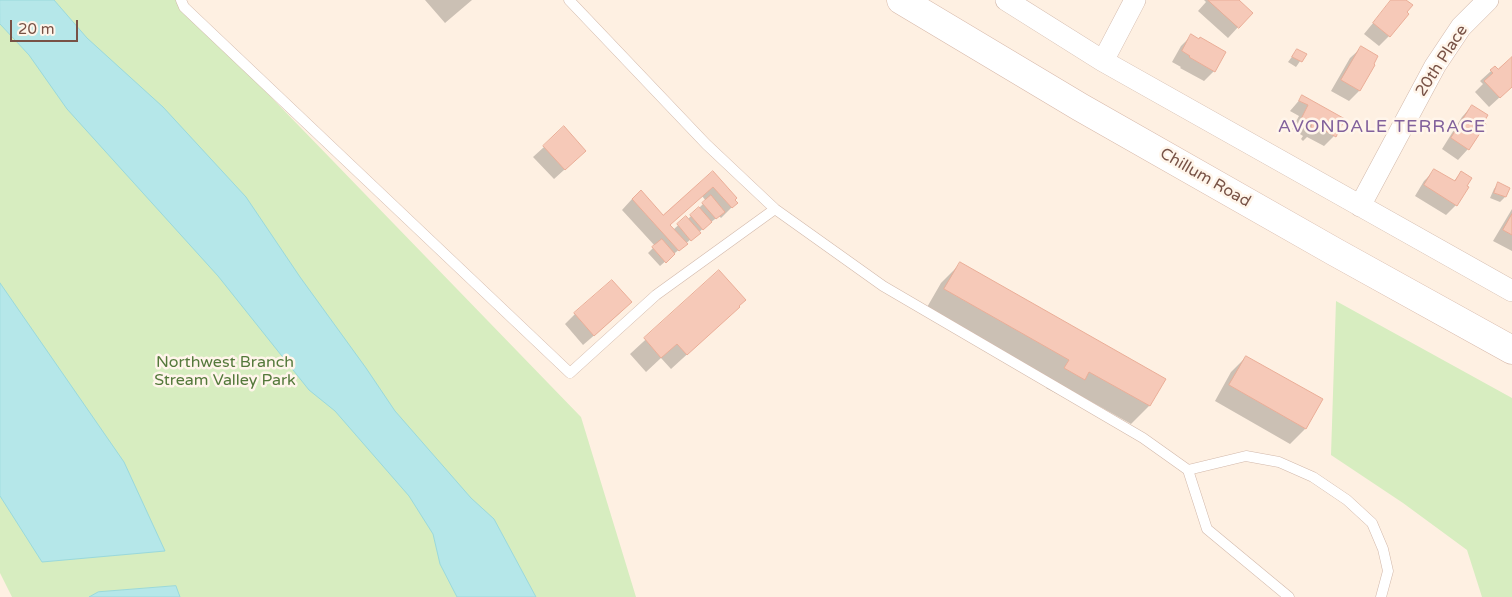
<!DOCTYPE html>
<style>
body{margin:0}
#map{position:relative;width:1512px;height:597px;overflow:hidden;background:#fef0e2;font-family:"Varela Round",sans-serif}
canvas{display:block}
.scale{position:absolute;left:10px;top:20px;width:68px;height:22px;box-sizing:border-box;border:2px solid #785246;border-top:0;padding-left:6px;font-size:15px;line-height:18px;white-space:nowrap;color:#785246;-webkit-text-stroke:4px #fff5ea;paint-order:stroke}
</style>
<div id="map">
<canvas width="1512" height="597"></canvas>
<div class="scale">20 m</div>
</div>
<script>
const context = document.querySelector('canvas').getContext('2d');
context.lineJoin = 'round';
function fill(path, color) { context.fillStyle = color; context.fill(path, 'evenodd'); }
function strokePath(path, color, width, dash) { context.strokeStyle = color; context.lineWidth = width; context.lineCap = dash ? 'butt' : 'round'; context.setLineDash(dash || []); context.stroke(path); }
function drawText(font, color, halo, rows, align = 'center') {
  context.font = font + ' "Varela Round",sans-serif'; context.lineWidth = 5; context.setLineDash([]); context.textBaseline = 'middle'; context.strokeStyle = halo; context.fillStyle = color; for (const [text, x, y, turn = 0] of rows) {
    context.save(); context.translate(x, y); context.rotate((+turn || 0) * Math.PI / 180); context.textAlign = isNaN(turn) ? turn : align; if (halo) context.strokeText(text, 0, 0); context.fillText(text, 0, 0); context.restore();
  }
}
const green = new Path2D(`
 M0 0H177L581 417 636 597H12L0 573Z
 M1336 301 1512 398V597H1482L1467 550 1403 503 1331 455Z`);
const water = new Path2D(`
 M0 0H54L87 38 163 107 246 197 300 277 366 368 395 411 471 498 494 519 536 597H457L440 564 433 534 409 496 335 411 309 390 218 276 67 109 29 55 0 24Z
 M0 283 124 462 165 551 42 562 0 496Z
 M176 586 180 597H89L98 592Z`);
const shadow = new Path2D(`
 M425 0H472L445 23Z
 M1204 0H1237L1251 13 1228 38 1198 11 1206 2Z
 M1392 0H1404L1389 36 1379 46 1364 34Z
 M1191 36 1214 71 1204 81 1180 68 1181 67 1172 62 1181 46Z
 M1361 48 1374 66 1359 91 1349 101 1331 91 1350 58Z
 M1297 50 1305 54 1296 67 1288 62Z
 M1512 58V86L1489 107 1475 92 1483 84 1480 81 1491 71 1495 67 1498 71Z
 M1302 97 1334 136 1324 146 1307 137 1303 141 1301 139 1303 136 1292 129 1299 116 1290 111Z
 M1472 106 1468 149 1458 160 1442 149 1462 117Z
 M544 147 574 161 554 179 533 157Z
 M1435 170 1453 182 1461 173 1465 187 1456 205 1446 215 1415 196 1424 181Z
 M713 173 736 203 721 218 719 216 706 226 660 266 648 253 655 246 622 210 632 199 663 217ZM702 196 706 201 687 220 686 218 673 230 669 225Z
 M1498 184 1505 197 1500 202 1490 198 1494 189Z
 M1512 209V251L1493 241Z
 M960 264 1150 405 1131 424 1072 391 1065 398 1046 388 1051 379 926 309 941 283Z
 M719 272 739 307 671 369 661 358 646 372 630 354Z
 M620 313 583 345 565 324 575 314Z
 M1246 357 1321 400 1305 429 1290 444 1215 401 1231 372Z`);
const building = new Path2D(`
 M1208 0H1239L1253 13 1239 28Z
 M1391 0H1406L1413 5 1407 12 1409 14 1390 37 1373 23Z
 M1191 34 1199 39 1200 37 1226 52 1215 72 1189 57 1190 56 1182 51Z
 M1361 46 1378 56 1374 64 1375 65 1360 91 1341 80Z
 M1297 49 1307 54 1302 62 1292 57Z
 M1512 57V87L1500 98 1484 81 1493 73 1490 70 1495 66 1498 69Z
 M1302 95 1345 119 1336 137 1317 126 1314 131 1310 129 1312 125 1301 119 1308 105 1299 101Z
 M1472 105 1488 115 1484 122 1486 124 1469 150 1451 138Z
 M564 126 586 151 565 170 543 146Z
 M1434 169 1455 181 1461 171 1472 178 1467 186 1469 187 1457 206 1424 185Z
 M713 171 737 198 735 200 738 203 732 208 713 187 670 225 688 244 679 251 632 199 641 190 663 215Z
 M1498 182 1510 188 1506 197 1494 193Z
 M711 195 725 212 716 219 702 203Z
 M699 207 712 222 703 230 690 215Z
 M1512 214V235L1503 230Z
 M686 216 701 233 691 241 677 224Z
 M662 239 675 254 666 263 652 247Z
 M960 262 1166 379 1150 406 1089 372 1085 380 1064 368 1069 360 944 289Z
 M719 270 746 300 739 306 740 307 687 355 677 344 661 358 644 338Z
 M612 280 632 302 594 336 574 313Z
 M1246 356 1323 399 1306 429 1229 385Z`);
const service = new Path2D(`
 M181 0 184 7 570 373 656 295 775 209
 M569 0 706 144 775 209 883 286 1143 438 1188 470 1207 529 1289 597
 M1188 470 1246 456 1279 462 1313 477 1347 500 1372 523 1383 549 1388 571 1381 597`);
const minor = new Path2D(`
 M1006 0 1103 61 1512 291
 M1103 61 1135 0
 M1360 206 1435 66 1461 27 1488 0`);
const secondary = new Path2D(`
 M901 0 1080 107 1335 252 1512 350`);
const streetNames = [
 ["20th Place",1442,61,-57],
 ["Chillum Road",1205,178,30]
];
const parkNames = [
 ["Northwest Branch",225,363],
 ["Stream Valley Park",225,381]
];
const neighbourhoodNames = [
 ["AVONDALE TERRACE",1382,127]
];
fill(green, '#d7edc0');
fill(water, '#b5e7e9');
strokePath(water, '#9ad9dc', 1);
fill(shadow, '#0003');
fill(building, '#f6c9b8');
strokePath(building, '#eaad97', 1);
strokePath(service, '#d2b8aa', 11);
strokePath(minor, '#d2b8aa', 22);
strokePath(secondary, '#d6b7a8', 29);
strokePath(service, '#fff', 10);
strokePath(minor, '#fff', 21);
strokePath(secondary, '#fff', 28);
drawText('16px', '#785246', '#fff5ea', streetNames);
drawText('16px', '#54793b', '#fff5ea', parkNames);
context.letterSpacing = '1px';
drawText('18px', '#82619c', '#fff5ea', neighbourhoodNames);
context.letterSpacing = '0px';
</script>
